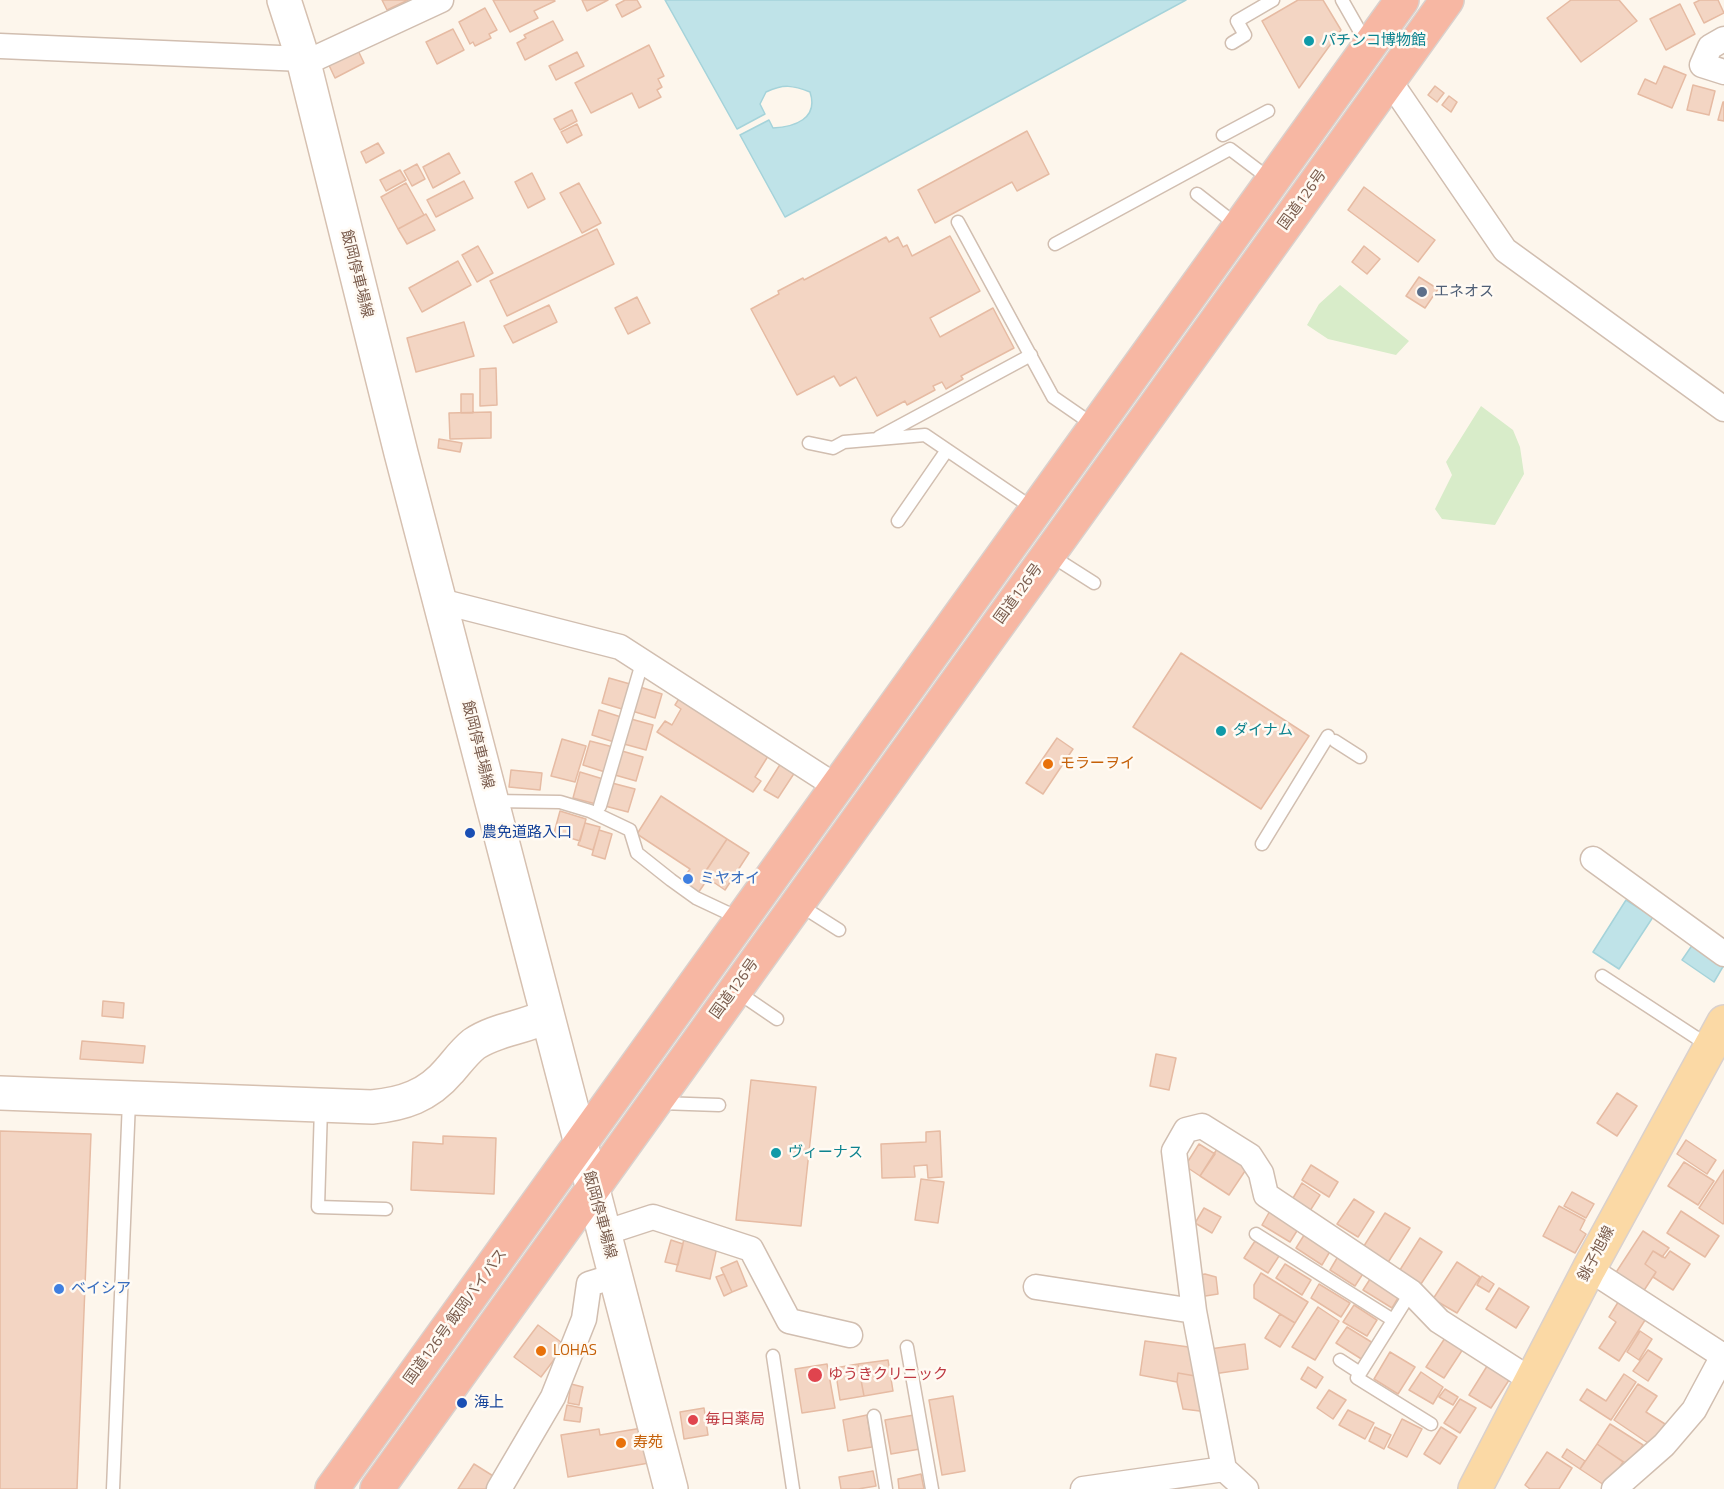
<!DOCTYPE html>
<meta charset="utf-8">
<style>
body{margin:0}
canvas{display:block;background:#fdf6ec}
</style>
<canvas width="1724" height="1489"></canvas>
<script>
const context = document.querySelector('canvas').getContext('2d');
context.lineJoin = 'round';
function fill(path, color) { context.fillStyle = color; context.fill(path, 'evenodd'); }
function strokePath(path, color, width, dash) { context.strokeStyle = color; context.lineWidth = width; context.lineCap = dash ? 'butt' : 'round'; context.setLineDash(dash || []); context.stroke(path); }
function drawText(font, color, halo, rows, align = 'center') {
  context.font = font + ' "Titillium Web","Noto Sans JP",sans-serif'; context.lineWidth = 5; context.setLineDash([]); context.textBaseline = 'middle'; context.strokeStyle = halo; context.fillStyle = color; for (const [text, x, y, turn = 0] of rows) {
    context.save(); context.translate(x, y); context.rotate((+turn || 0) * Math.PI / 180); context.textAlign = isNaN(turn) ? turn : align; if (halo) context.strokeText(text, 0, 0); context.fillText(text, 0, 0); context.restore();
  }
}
const green = new Path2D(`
 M1340 285 1409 341 1396 355 1328 339 1307 325 1319 304Z
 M1481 406 1513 430 1520 447 1524 474 1495 525 1442 519 1435 509 1452 475 1446 462Z`);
const water = new Path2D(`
 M665 0H1186L785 217 740 135 769 120 773 128C794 127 819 119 810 92 793 85 783 84 766 92L760 104 765 114 737 129Z
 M1626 900 1653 917 1619 969 1593 952Z
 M1693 944 1724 965 1714 982 1682 960Z`);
const building = new Path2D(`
 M382 0H408L387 10Z
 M493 0H554L555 1 534 11 538 18 510 32Z
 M582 0H608L587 11Z
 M625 0H637L641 7 622 17 616 5Z
 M1298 0H1323L1341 30 1299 88 1262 21Z
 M1571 0H1619L1637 21 1581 62 1547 18Z
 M1700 0H1718L1724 13 1704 23 1694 3Z
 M1680 4 1695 34 1666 50 1650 19Z
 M485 8 497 30 489 34 491 38 475 46 473 42 470 44 459 22Z
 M553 21 563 40 525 60 517 43 526 38 524 35Z
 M453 29 464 50 437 64 426 42Z
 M355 44 364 63 335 78 326 59Z
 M649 45 664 76 658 79 662 87 657 90 661 97 639 108 632 93 591 113 575 83Z
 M577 52 584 66 556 80 549 66Z
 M1664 66 1686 75 1672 108 1638 94 1645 79 1656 84Z
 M1693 85 1715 91 1709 115 1687 110Z
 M1435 86 1444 93 1437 102 1428 95Z
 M1449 96 1457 102 1451 112 1442 105Z
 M1723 102H1724V121L1718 120Z
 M572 110 577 121 560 130 554 119Z
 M577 124 582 135 567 143 561 132Z
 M1027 131 1049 174 1017 191 1012 182 935 223 918 190Z
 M378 143 384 153 366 163 361 152Z
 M449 153 460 173 433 188 423 167Z
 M417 164 425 179 412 186 404 171Z
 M400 170 406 180 386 191 380 180Z
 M532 173 545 199 528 208 515 182Z
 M464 181 473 198 436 217 427 200Z
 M406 183 424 215 398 229 381 197Z
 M579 183 601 223 582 233 560 193Z
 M1364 187 1435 240 1418 262 1348 210Z
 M426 214 435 230 407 244 398 229Z
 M597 229 614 264 507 316 490 281Z
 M950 236 980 291 930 318 940 337 993 308 1014 348 961 376 963 379 946 389 942 382 933 386 935 390 907 405 905 401 877 416 856 377 840 386 834 376 797 395 751 309 779 294 778 291 803 278 804 280 886 237 889 242 898 237 903 247 907 245 912 256Z
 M478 246 493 273 477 282 462 255Z
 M1364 246 1380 259 1367 274 1352 262Z
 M458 261 471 285 422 312 409 288Z
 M1419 277 1438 289 1425 308 1406 296Z
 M637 297 650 323 628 334 615 308Z
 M549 305 557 322 513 343 504 326Z
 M464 322 474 356 416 372 407 338Z
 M496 368 497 405 480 406V369Z
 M461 394H473V413H461Z
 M491 412V438L450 439 449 413Z
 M439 439 462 443 460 452 438 448Z
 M1181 653 1309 736 1261 809 1133 727Z
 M609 678 630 684 622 709 602 703Z
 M640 687 662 694 655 718 632 711Z
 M680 697 770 753 755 777 761 781 753 792 657 732 665 721 672 725 681 709 675 705Z
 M599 710 621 717 614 742 592 735Z
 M631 719 653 725 646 750 624 744Z
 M1057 738 1073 749 1043 794 1026 783Z
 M562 739 586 746 575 782 551 776Z
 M590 741 613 747 605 772 583 765Z
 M622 751 643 757 636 781 615 775Z
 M781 763 795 772 778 798 764 790Z
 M511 770 542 773 540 790 509 787Z
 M580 772 603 779 596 804 573 798Z
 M612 783 635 789 628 812 605 806Z
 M661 796 727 839 702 877 707 880 698 893 681 882 690 869 637 834Z
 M560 811 586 819 580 841 554 833Z
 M585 823 600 827 593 850 578 845Z
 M599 830 612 834 605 859 592 855Z
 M727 839 749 853 725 890 703 875Z
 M103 1001 124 1003 123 1018 102 1016Z
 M82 1041 145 1046 143 1063 80 1059Z
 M1156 1054 1176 1058 1169 1090 1150 1086Z
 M751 1080 816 1087 801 1226 736 1220Z
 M1617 1093 1637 1106 1617 1136 1597 1123Z
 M0 1131 91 1134 77 1489H0Z
 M940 1131 942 1177 928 1178 927 1165 914 1166 915 1177 882 1178 881 1144 926 1142V1132Z
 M443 1136 496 1138 494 1194 411 1190 413 1142 443 1144Z
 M1686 1140 1716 1160 1707 1174 1677 1154Z
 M1199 1144 1215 1154 1200 1176 1185 1166Z
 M1217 1149 1247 1168 1229 1195 1200 1176Z
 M1684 1162 1714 1181 1698 1205 1668 1186Z
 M1311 1165 1338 1182 1329 1197 1302 1180Z
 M1724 1170V1223L1723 1224 1699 1208Z
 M921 1179 944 1182 938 1223 915 1220Z
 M1302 1183 1320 1195 1308 1214 1290 1203Z
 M1572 1192 1594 1204 1586 1218 1564 1206Z
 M1354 1199 1374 1212 1358 1237 1337 1224Z
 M1559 1206 1585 1220 1580 1230 1586 1234 1575 1253 1543 1236Z
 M1204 1208 1221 1217 1212 1233 1195 1223Z
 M1271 1209 1300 1226 1290 1242 1262 1225Z
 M1681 1211 1719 1236 1705 1257 1667 1233Z
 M1385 1213 1410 1228 1387 1264 1362 1249Z
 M1643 1231 1669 1248 1662 1257 1653 1251 1645 1264 1656 1272 1641 1295 1613 1277Z
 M1306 1232 1332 1248 1322 1265 1296 1248Z
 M1420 1238 1442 1252 1419 1287 1398 1273Z
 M684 1239 717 1247 710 1279 676 1271Z
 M671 1240 683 1244 678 1265 665 1262Z
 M1255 1241 1279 1256 1268 1273 1244 1258Z
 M1653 1251 1665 1258 1670 1251 1690 1264 1673 1290 1653 1277 1656 1272 1645 1264Z
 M1340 1253 1366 1269 1355 1286 1330 1270Z
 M737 1261 747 1286 732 1292 721 1268Z
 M1457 1262 1480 1277 1457 1313 1433 1299Z
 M1285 1264 1311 1280 1302 1295 1276 1278Z
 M1261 1273 1308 1302 1295 1323 1254 1298V1285Z
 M724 1274 732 1292 724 1296 716 1277Z
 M1205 1274 1216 1277 1218 1294 1199 1297 1195 1276Z
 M1372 1276 1401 1293 1392 1308 1363 1290Z
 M1482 1276 1494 1284 1489 1292 1477 1285Z
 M1319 1284 1350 1303 1341 1317 1311 1298Z
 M1499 1288 1529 1307 1516 1328 1486 1309Z
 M1620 1299 1647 1317 1619 1361 1599 1348 1616 1322 1609 1317Z
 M1354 1305 1377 1320 1367 1336 1343 1322Z
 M1318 1307 1339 1321 1315 1360 1292 1347Z
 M1280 1314 1295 1323 1280 1347 1265 1338Z
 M538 1325 565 1345 541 1377 514 1357Z
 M1347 1327 1373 1343 1363 1360 1336 1343Z
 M1640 1331 1652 1339 1639 1360 1627 1352Z
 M1445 1338 1463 1349 1444 1378 1426 1367Z
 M1145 1341 1196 1348 1201 1377 1178 1373 1177 1382 1140 1375Z
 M1245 1344 1248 1369 1213 1374 1210 1349Z
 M1648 1350 1662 1359 1648 1381 1633 1371Z
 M1390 1352 1415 1367 1398 1394 1374 1379Z
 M888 1360 893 1391 864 1396 858 1364Z
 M1489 1363 1511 1377 1491 1408 1469 1395Z
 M827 1364 835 1408 802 1413 795 1369Z
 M858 1364 864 1396 840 1400 835 1368Z
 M1308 1367 1323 1377 1316 1388 1301 1379Z
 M1421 1372 1443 1387 1433 1404 1409 1390Z
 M1178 1373 1201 1377 1208 1412 1183 1409 1177 1382Z
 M1624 1374 1636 1382 1611 1420 1580 1400 1587 1389 1606 1401Z
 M571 1384 583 1387 579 1405 568 1403Z
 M1638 1384 1657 1396 1646 1412 1665 1424 1651 1445 1614 1420Z
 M1445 1389 1458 1397 1453 1405 1439 1397Z
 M1329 1390 1346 1400 1333 1419 1317 1408Z
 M953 1396 965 1471 942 1475 929 1400Z
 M1460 1399 1476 1408 1460 1433 1444 1423Z
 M567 1405 582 1408 580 1422 564 1420Z
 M704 1408 708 1435 684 1439 680 1412Z
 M1348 1410 1374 1423 1365 1439 1339 1425Z
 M867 1415 872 1447 848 1451 843 1420Z
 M914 1415 920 1449 891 1454 885 1420Z
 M1402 1419 1422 1429 1407 1457 1388 1447Z
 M1610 1424 1643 1445 1630 1466 1597 1444Z
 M1375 1427 1391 1435 1384 1449 1369 1441Z
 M1441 1427 1457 1437 1440 1464 1424 1454Z
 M642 1428 649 1463 568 1477 561 1435 599 1429 600 1435Z
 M1597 1444 1623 1462 1607 1487 1580 1469Z
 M1567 1449 1585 1461 1580 1469 1562 1457Z
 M1547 1452 1572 1468 1559 1489H1530L1525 1485Z
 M474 1464 498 1479 492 1489H458Z
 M873 1471 876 1486 858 1489H841L839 1477Z
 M921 1474 924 1489H899L898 1479Z`);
const lane = new Path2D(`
 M1342 0 1367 44
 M1232 43 1245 35 1237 21 1273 0
 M1223 135 1268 111
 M1197 194 1238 226
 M958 222 1053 397 1095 426
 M1055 244 1230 149 1271 180
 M879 437 1031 355
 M809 443 833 448 844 442 925 435 1034 509
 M898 521 947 450
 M1050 555 1094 583
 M1335 741 1360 757
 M493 801 560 802 590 811 630 830 637 853 671 880 696 898 730 914 742 916
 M600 806 642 663
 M1262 844 1328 736
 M798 904 839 930
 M1602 976 1709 1046
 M736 991 777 1019
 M660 1103 719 1105
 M321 1107 318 1207 386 1209
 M1256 1234 1393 1320
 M1411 1292 1357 1378 1431 1424
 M907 1347 932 1489
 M773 1356 793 1489
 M1340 1360 1360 1373
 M874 1416 886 1489
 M113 1489 129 1101`);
const street = new Path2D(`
 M1724 39 1710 47 1702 65 1724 72
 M0 46 303 59
 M303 64 441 0
 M1389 80 1505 250 1724 409
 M440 601 620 647 837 787
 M1593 859 1724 954
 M604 1233 653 1217 751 1249 789 1321 850 1335
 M1589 1269 1723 1356
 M1036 1287 1194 1311
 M499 1489 553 1397 584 1319 589 1284 615 1276
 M1083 1489 1224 1469
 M1246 1489 1224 1469 1194 1311 1174 1151 1186 1130 1202 1126 1250 1156 1261 1173 1266 1195 1411 1292 1439 1321 1531 1380
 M1614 1489 1664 1445 1694 1410 1724 1354`);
const secondary = new Path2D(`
 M284 0 303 59 401 453 671 1489
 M0 1093 372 1107C403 1104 428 1096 449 1071 457 1062 464 1052 474 1044 496 1029 524 1028 547 1016`);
const primary = new Path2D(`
 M1475 1489 1589 1269 1724 1022`);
const highway = new Path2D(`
 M332 1489 1402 0
 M377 1489 1447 0`);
const markers = [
 [1309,41,6,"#0f9aa8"],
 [1422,292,6,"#5c6f8a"],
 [1221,731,6,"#0f9aa8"],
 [1048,764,6,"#e8710a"],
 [470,833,6,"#1a4fb4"],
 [688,879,6,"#3f7fe0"],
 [776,1153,6,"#0f9aa8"],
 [59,1289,6,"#3f7fe0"],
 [541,1351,6,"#e8710a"],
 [815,1375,8,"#e0444e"],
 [462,1403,6,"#1a4fb4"],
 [693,1420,6,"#e0444e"],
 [621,1443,6,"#e8710a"]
];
const cultureNames = [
 ["パチンコ博物館",1321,41],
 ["ダイナム",1233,731],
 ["ヴィーナス",788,1153]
];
const streetNames = [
 ["国道126号",1303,200,-54],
 ["飯岡停車場線",356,274,76],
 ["国道126号",1019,594,-54],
 ["飯岡停車場線",477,745,76],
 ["国道126号",735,989,-54],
 ["飯岡停車場線",599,1215,75],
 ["銚子旭線",1597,1254,-62],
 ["国道126号 飯岡バイパス",456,1317,-54]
];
const serviceNames = [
 ["エネオス",1434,292]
];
const foodNames = [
 ["モラーヲイ",1060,764],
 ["LOHAS",553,1351],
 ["寿苑",633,1443]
];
const transitNames = [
 ["農免道路入口",482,833],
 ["海上",474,1403]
];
const shopNames = [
 ["ミヤオイ",700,879],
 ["ベイシア",71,1289]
];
const healthNames = [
 ["ゆうきクリニック",828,1375],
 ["毎日薬局",705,1420]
];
fill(green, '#d8ecc9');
fill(water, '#bfe3e8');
strokePath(water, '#a5d3da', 1.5);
fill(building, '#f3d5c3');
strokePath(building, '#e6bba3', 1.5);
strokePath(lane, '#d1beb0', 15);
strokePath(street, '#d1beb0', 27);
strokePath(secondary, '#d6c0b0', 36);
strokePath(primary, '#dad1cd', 36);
strokePath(highway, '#dad1cd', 36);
strokePath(lane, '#fff', 12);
strokePath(street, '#fff', 24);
strokePath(secondary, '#fff', 33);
strokePath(primary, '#fbd9a5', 33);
strokePath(highway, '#f7b7a3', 33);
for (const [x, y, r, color] of markers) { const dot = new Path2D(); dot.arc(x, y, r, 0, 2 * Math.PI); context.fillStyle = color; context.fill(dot); strokePath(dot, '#fffaf3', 2); }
drawText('15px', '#0d838f', '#fffaf3', cultureNames, 'left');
drawText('15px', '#7a5c4d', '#fffaf3', streetNames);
drawText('15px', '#4e5e75', '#fffaf3', serviceNames, 'left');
drawText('15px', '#c56008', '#fffaf3', foodNames, 'left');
drawText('15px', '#164399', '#fffaf3', transitNames, 'left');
drawText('15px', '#366cbe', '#fffaf3', shopNames, 'left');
drawText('15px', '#be3a42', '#fffaf3', healthNames, 'left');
</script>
